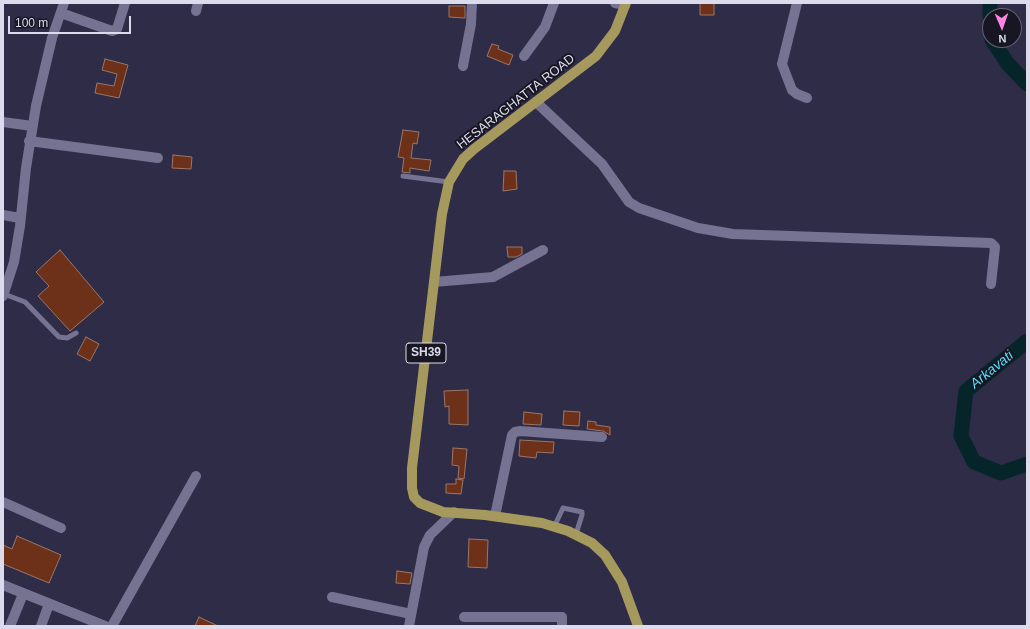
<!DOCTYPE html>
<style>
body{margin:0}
#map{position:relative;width:1030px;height:629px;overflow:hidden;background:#2f2c47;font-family:Helvetica,sans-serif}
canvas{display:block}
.frame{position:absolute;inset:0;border:4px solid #dcdbec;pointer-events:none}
.north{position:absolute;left:982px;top:8px;width:40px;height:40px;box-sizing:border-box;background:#181622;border:1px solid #666573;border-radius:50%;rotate:178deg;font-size:11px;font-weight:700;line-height:16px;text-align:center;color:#dcdbec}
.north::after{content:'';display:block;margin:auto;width:14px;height:18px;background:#fe85e0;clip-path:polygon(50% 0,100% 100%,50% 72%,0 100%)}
.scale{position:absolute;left:8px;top:16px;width:123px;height:18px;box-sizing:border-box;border:2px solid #dcdbec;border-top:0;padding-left:5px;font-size:12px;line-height:14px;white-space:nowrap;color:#dcdbec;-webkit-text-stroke:3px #181622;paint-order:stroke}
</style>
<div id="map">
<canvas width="1030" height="629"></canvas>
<div class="frame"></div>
<div class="north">N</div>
<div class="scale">100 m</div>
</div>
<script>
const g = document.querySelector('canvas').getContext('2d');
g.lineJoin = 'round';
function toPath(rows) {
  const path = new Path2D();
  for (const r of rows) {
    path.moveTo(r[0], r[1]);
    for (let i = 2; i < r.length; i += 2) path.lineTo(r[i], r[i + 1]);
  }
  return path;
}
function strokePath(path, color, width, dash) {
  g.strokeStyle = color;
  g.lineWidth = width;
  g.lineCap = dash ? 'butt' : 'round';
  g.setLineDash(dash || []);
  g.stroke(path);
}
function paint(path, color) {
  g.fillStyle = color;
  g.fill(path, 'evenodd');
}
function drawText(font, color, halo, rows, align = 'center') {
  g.font = font + ' Helvetica,sans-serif';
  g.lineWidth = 4;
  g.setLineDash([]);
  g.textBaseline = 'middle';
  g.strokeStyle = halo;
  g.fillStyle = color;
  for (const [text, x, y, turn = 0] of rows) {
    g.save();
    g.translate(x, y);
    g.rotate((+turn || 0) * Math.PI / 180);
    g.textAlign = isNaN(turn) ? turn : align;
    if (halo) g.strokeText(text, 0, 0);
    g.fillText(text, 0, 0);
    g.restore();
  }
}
strokePath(toPath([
 [990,3,990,16],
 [992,40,1008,64,1027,84],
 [1027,341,966,391,961,436,974,462,1001,473,1027,464]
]), '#06252b', 15);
const building = toPath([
 [700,3,714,3,714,15,700,15,700,3],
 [449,6,465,6,465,18,449,17,449,6],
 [492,44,499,46,498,49,513,55,509,65,487,56,492,44],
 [105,59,128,65,119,98,95,93,97,83,114,86,117,74,102,70,105,59],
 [403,130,419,132,417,144,413,143,411,158,431,160,429,171,410,168,410,173,402,172,404,158,398,157,403,130],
 [173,155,192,157,191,169,172,168,173,155],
 [504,171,516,171,517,189,503,191,504,171],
 [507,247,522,247,522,254,516,257,508,257,507,247],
 [60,250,104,302,70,331,38,296,49,286,36,272,60,250],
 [86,337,99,344,90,361,77,354,86,337],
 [468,390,468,425,449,424,449,406,445,407,444,391,468,390],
 [564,411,580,412,579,426,563,425,564,411],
 [524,412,542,414,541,425,523,424,524,412],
 [588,421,596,422,596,425,610,427,610,435,603,431,587,429,588,421],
 [520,440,554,442,553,453,537,452,536,458,519,456,520,440],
 [453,448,467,449,464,479,458,478,459,466,452,465,453,448],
 [456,479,463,480,461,494,446,493,446,484,456,484,456,479],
 [17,536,61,555,49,583,3,564,3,545,12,549,17,536],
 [469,539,488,540,487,568,468,567,469,539],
 [397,571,412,573,410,584,396,583,397,571],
 [199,617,218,626,195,626,199,617]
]);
paint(building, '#6d3119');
strokePath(building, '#99776a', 1);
strokePath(toPath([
 [403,176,449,182],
 [4,294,25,302,59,337,67,338,76,333],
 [554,527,563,508,582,512,582,515,576,534]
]), '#767392', 5);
strokePath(toPath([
 [615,3,625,5],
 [797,3,782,64,792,90,797,94,807,98],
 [196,11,198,3],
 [61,13,112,31,117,29,125,3],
 [524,56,545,27,554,3],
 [463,66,471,24,472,3],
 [536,102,602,164,629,202,639,208,698,228,733,234,991,243,995,247,991,284],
 [3,122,32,126],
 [29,141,158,158],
 [3,215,20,218],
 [434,282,493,277,543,250],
 [3,502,61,528],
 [495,516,512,435,515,432,520,431,602,437],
 [3,585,105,626],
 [332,597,411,614],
 [464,617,562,617,562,626],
 [10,626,23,594],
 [41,626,49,604],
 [112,626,196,476],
 [409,626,424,547,430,535,454,512]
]), '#767392', 10);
strokePath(toPath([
 [3,296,14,262,20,226,26,168,36,106,52,38,64,3]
]), '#767392', 10);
strokePath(toPath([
 [626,3,615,31,596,56,474,149,463,159,449,182,442,214,412,468,412,488,414,497,420,503,443,512,485,515,542,523,568,531,592,543,605,555,622,582,638,626]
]), '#a5995d', 10);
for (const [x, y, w] of [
 [426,353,40]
]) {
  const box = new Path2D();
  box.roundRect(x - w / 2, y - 10, w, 20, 3);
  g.fillStyle = '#181622';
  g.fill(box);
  strokePath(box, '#dcdbec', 1);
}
drawText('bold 12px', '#dcdbec', null, [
 ["SH39",426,353]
]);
drawText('13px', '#dcdbec', '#181622', [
 ["HESARAGHATTA ROAD",516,102,-38]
]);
drawText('italic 14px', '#56defb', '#181622', [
 ["Arkavati",992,370,-39]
]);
</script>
